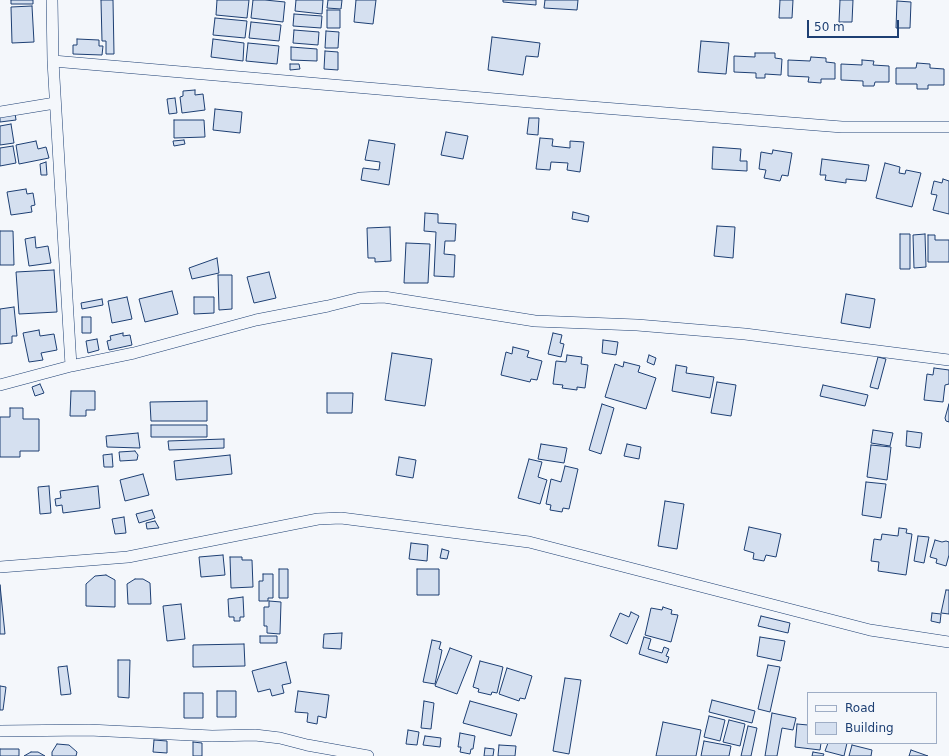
<!DOCTYPE html>
<style>
body{margin:0}
#map{position:relative;width:949px;height:756px;overflow:hidden;background:#f4f7fb;font-family:"DejaVu Sans",sans-serif}
canvas{display:block}
.legend{position:absolute;left:807px;top:692px;width:130px;height:52px;box-sizing:border-box;background:#f4f7fb;border:1px solid #9eadc5;margin:0;padding:5px 7px;list-style:none;font-size:12px;color:#1d3f73}
.legend li{display:flex;align-items:center;gap:8px;height:20px}
.legend b{width:20px;border:1px solid #9eadc5}
.scale{position:absolute;left:807px;top:20px;width:92px;height:18px;box-sizing:border-box;border:2px solid #1d3f73;border-top:0;padding-left:5px;font-size:12px;line-height:14px;white-space:nowrap;color:#1d3f73;-webkit-text-stroke:3px #f4f7fb;paint-order:stroke}
</style>
<div id="map">
<canvas width="949" height="756"></canvas>
<ul class="legend">
<li><b style="height:5px;background:#f4f7fb"></b>Road</li>
<li><b style="height:11px;background:#d5e0f0"></b>Building</li>
</ul>
<div class="scale">50 m</div>
</div>
<script>
const g = document.querySelector('canvas').getContext('2d');
g.lineJoin = 'round';
function paint(path, color) {
  g.fillStyle = color;
  g.fill(path, 'evenodd');
}
function toPath(rows) {
  const path = new Path2D();
  for (const r of rows) {
    path.moveTo(r[0], r[1]);
    for (let i = 2; i < r.length; i += 2) path.lineTo(r[i], r[i + 1]);
  }
  return path;
}
function strokePath(path, color, width, dash) {
  g.strokeStyle = color;
  g.lineWidth = width;
  g.lineCap = dash ? 'butt' : 'round';
  g.setLineDash(dash || []);
  g.stroke(path);
}
const building = toPath([
 [11,0,33,0,33,4,11,4,11,0],
 [101,0,113,0,114,54,106,54,106,41,102,41,101,0],
 [217,0,249,0,247,18,216,15,217,0],
 [253,0,265,0,285,2,283,22,251,18,253,0],
 [296,0,323,0,322,14,295,11,296,0],
 [328,0,342,0,341,9,327,8,328,0],
 [356,0,376,0,373,24,354,22,356,0],
 [503,0,536,0,536,5,503,2,503,0],
 [545,0,578,0,577,10,544,8,545,0],
 [780,0,793,0,792,18,779,18,780,0],
 [840,0,853,0,852,22,839,22,840,0],
 [897,1,911,2,910,28,896,28,897,1],
 [32,6,34,42,12,43,11,7,32,6],
 [327,10,340,10,340,28,327,28,327,10],
 [294,14,322,16,321,28,293,26,294,14],
 [215,18,247,21,245,38,213,35,215,18],
 [251,22,281,25,279,41,249,38,251,22],
 [294,30,319,32,318,45,293,43,294,30],
 [326,31,339,32,338,48,325,48,326,31],
 [492,37,540,43,538,57,526,56,523,75,488,70,492,37],
 [77,39,99,40,99,46,103,46,102,55,73,54,73,45,77,45,77,39],
 [213,39,244,43,243,61,211,57,213,39],
 [701,41,729,43,726,74,698,72,701,41],
 [248,43,279,46,277,64,246,61,248,43],
 [291,47,317,49,317,61,291,60,291,47],
 [325,51,338,52,338,70,324,69,325,51],
 [755,53,775,53,775,58,782,59,781,75,765,74,765,78,756,78,756,73,734,72,734,56,755,57,755,53],
 [811,57,826,58,826,62,835,63,835,79,821,79,821,83,808,82,809,77,788,76,788,60,810,61,811,57],
 [862,60,874,61,873,65,889,66,889,82,875,82,874,86,863,86,863,81,841,80,841,64,862,65,862,60],
 [917,63,930,64,930,68,944,69,944,85,928,85,928,89,917,89,917,84,896,84,896,68,916,68,917,63],
 [290,64,299,64,300,69,290,70,290,64],
 [195,90,195,95,203,94,205,110,182,113,180,97,183,96,183,91,195,90],
 [175,98,177,113,169,114,167,99,175,98],
 [215,109,242,112,240,133,213,130,215,109],
 [15,113,16,120,0,122,0,115,15,113],
 [529,118,539,118,538,135,527,134,529,118],
 [174,120,204,120,205,137,174,138,174,120],
 [11,124,14,143,0,145,0,126,11,124],
 [446,132,468,136,463,159,441,155,446,132],
 [540,138,553,139,552,146,570,148,570,141,584,142,580,172,567,170,568,163,551,162,550,170,536,169,540,138],
 [184,140,185,144,174,146,173,141,184,140],
 [369,140,395,144,389,185,361,180,363,168,379,170,380,162,365,160,369,140],
 [36,141,38,149,46,147,49,158,19,164,16,145,36,141],
 [13,146,16,163,0,166,0,148,13,146],
 [713,147,741,149,740,161,747,161,747,171,712,169,713,147],
 [773,150,792,153,788,176,782,175,780,181,764,178,766,170,759,169,761,152,772,154,773,150],
 [822,159,869,165,866,181,846,179,846,183,825,180,826,175,820,175,822,159],
 [46,162,47,175,41,175,40,164,46,162],
 [885,163,900,167,899,173,905,174,906,170,921,173,912,207,876,198,885,163],
 [943,179,949,181,949,214,933,210,937,195,931,194,934,181,942,183,943,179],
 [26,189,27,194,33,193,35,205,31,206,32,212,11,215,7,192,26,189],
 [573,212,589,216,588,222,572,219,573,212],
 [425,213,438,214,438,223,456,224,455,241,445,241,444,254,455,255,454,277,434,276,436,232,424,231,425,213],
 [717,226,735,227,733,258,714,256,717,226],
 [390,227,391,261,375,262,375,258,368,258,367,228,390,227],
 [0,231,13,231,14,265,0,265,0,231],
 [900,234,910,234,910,269,900,269,900,234],
 [925,234,926,267,914,268,913,235,925,234],
 [928,235,935,235,935,240,949,240,949,262,928,262,928,235],
 [35,237,36,248,48,246,51,263,29,266,25,239,35,237],
 [406,243,430,244,428,283,404,283,406,243],
 [217,258,219,273,192,279,189,268,217,258],
 [54,270,57,312,19,314,16,272,54,270],
 [269,272,276,298,254,303,247,277,269,272],
 [218,275,232,275,232,309,219,310,218,275],
 [172,291,178,314,145,322,139,299,172,291],
 [846,294,875,299,870,328,841,323,846,294],
 [127,297,132,319,112,323,108,301,127,297],
 [194,297,214,297,214,313,194,314,194,297],
 [102,299,103,305,82,309,81,303,102,299],
 [14,307,17,336,12,336,12,343,0,344,0,309,14,307],
 [82,317,91,317,91,333,82,333,82,317],
 [39,330,40,336,54,334,57,350,41,353,43,360,29,362,23,333,39,330],
 [123,333,123,336,130,335,132,345,109,350,107,341,111,340,110,336,123,333],
 [553,333,562,335,560,343,564,344,561,357,548,354,553,333],
 [97,339,99,350,88,353,86,341,97,339],
 [603,340,618,342,616,355,602,353,603,340],
 [513,347,529,351,527,357,542,361,537,380,531,379,530,382,501,375,506,352,512,354,513,347],
 [392,353,432,359,425,406,385,400,392,353],
 [567,355,582,357,581,364,588,365,585,388,577,387,577,390,562,388,563,385,553,384,556,361,566,362,567,355],
 [649,355,656,358,654,365,647,362,649,355],
 [878,357,886,359,878,389,870,387,878,357],
 [624,362,640,366,638,372,656,378,646,409,605,397,615,364,623,367,624,362],
 [676,365,687,367,686,373,714,377,710,398,672,391,676,365],
 [934,368,949,370,949,384,945,385,943,402,924,400,927,374,933,375,934,368],
 [717,382,736,385,731,416,711,413,717,382],
 [40,384,44,393,35,396,32,387,40,384],
 [823,385,868,395,865,406,820,396,823,385],
 [71,391,95,391,95,410,86,410,86,416,70,416,71,391],
 [327,393,353,393,352,413,327,413,327,393],
 [207,401,207,421,151,421,150,402,207,401],
 [602,404,614,408,601,454,589,450,602,404],
 [949,404,949,422,946,421,945,418,949,404],
 [10,408,23,408,23,419,39,419,39,451,20,451,20,457,0,457,0,417,10,417,10,408],
 [151,425,207,425,207,437,151,437,151,425],
 [873,430,893,433,890,446,871,443,873,430],
 [907,431,922,433,920,448,906,446,907,431],
 [138,433,140,448,107,447,106,436,138,433],
 [224,439,224,448,169,450,168,441,224,439],
 [541,444,567,448,564,463,538,459,541,444],
 [627,444,641,447,639,459,624,456,627,444],
 [871,445,891,447,887,480,867,477,871,445],
 [135,451,138,455,137,460,120,461,119,452,135,451],
 [112,454,113,467,104,467,103,455,112,454],
 [230,455,232,474,176,480,174,461,230,455],
 [399,457,416,460,413,478,396,475,399,457],
 [529,459,542,462,538,477,547,480,540,504,518,498,529,459],
 [565,466,578,469,569,509,563,508,562,512,550,510,551,505,546,504,551,479,561,482,565,466],
 [143,474,149,495,125,501,120,480,143,474],
 [866,482,886,484,881,518,862,515,866,482],
 [49,486,51,513,40,514,38,487,49,486],
 [98,486,100,508,63,513,62,505,56,506,55,499,61,498,60,491,98,486],
 [665,501,684,504,677,549,658,546,665,501],
 [152,510,155,518,139,523,136,514,152,510],
 [124,517,126,533,115,534,112,519,124,517],
 [155,521,159,528,147,529,146,523,155,521],
 [749,527,781,534,776,557,766,555,764,561,753,559,754,553,744,550,749,527],
 [899,528,907,529,906,533,912,534,906,575,878,571,879,562,871,561,874,539,881,540,882,534,898,536,899,528],
 [918,536,929,537,924,563,914,561,918,536],
 [935,540,942,542,946,541,949,542,949,555,946,566,936,563,937,559,930,557,935,540],
 [411,543,428,545,427,561,409,559,411,543],
 [442,549,449,551,447,559,440,558,442,549],
 [223,555,225,575,201,577,199,557,223,555],
 [230,557,242,557,242,560,252,560,253,587,231,588,230,557],
 [279,569,288,569,288,598,279,598,279,569],
 [417,569,439,569,439,595,417,595,417,569],
 [263,574,273,574,273,598,268,598,268,601,259,601,259,581,263,581,263,574],
 [106,575,115,580,115,607,86,606,86,584,95,576,106,575],
 [135,579,143,579,150,583,151,604,128,604,127,584,135,579],
 [0,585,5,634,0,634,0,585],
 [946,590,949,590,949,614,941,613,946,590],
 [243,597,244,617,240,617,240,621,234,621,234,617,229,617,228,599,243,597],
 [269,601,281,602,280,634,267,633,267,626,264,626,264,607,269,607,269,601],
 [181,604,185,639,167,641,163,606,181,604],
 [663,607,672,610,671,614,678,615,671,642,645,635,651,608,662,610,663,607],
 [631,612,639,616,627,644,610,636,620,613,629,617,631,612],
 [932,613,941,614,940,623,931,621,932,613],
 [761,616,790,623,788,633,758,626,761,616],
 [342,633,341,649,323,648,324,634,342,633],
 [260,636,277,636,277,643,260,643,260,636],
 [644,637,651,639,648,649,662,653,664,647,669,649,666,656,669,657,667,663,639,654,644,637],
 [760,637,785,641,781,661,757,656,760,637],
 [432,640,441,642,439,649,442,650,435,684,423,682,432,640],
 [244,644,245,666,193,667,193,645,244,644],
 [450,648,472,656,457,694,435,686,450,648],
 [118,660,130,660,129,698,118,697,118,660],
 [480,661,503,667,497,693,492,692,491,695,478,692,479,689,473,687,480,661],
 [286,662,291,683,282,685,284,693,272,696,270,689,258,692,252,671,286,662],
 [768,665,780,667,770,712,758,709,768,665],
 [67,666,71,694,61,695,58,667,67,666],
 [507,668,532,676,525,699,520,698,519,701,499,694,507,668],
 [565,678,581,680,569,754,553,751,565,678],
 [0,686,6,687,3,710,0,710,0,686],
 [217,691,236,691,236,717,217,717,217,691],
 [298,691,329,695,326,718,318,716,317,724,307,722,308,713,295,712,298,691],
 [184,693,203,693,203,718,184,718,184,693],
 [712,700,755,711,752,723,709,712,712,700],
 [424,701,434,703,431,729,421,728,424,701],
 [470,701,517,714,511,736,463,723,470,701],
 [772,713,796,718,793,730,782,728,777,756,765,756,772,713],
 [709,716,725,720,720,741,704,737,709,716],
 [729,720,745,724,740,746,723,742,729,720],
 [663,722,701,730,696,756,656,756,663,722],
 [797,724,808,725,808,743,821,743,820,750,795,747,797,724],
 [748,726,757,728,751,756,741,756,748,726],
 [408,730,419,732,417,745,406,744,408,730],
 [460,733,475,736,473,749,471,749,470,754,460,752,461,747,458,747,460,733],
 [425,736,441,738,440,747,423,745,425,736],
 [154,740,167,741,167,753,153,752,154,740],
 [704,741,731,746,729,756,701,756,704,741],
 [193,742,202,743,202,756,193,756,193,742],
 [828,743,847,743,844,756,825,751,828,743],
 [57,744,69,745,77,752,76,756,52,756,52,752,57,744],
 [499,745,516,746,515,756,498,756,499,745],
 [852,745,872,750,871,756,849,756,852,745],
 [485,748,494,749,493,756,484,756,485,748],
 [0,749,19,749,19,756,0,756,0,749],
 [911,750,928,756,909,756,911,750],
 [31,752,38,752,45,756,24,756,31,752],
 [813,752,824,754,823,756,812,756,813,752]
]);
paint(building, '#d5e0f0');
strokePath(building, '#1d3f73', 1);
const street = toPath([
 [52,0,53,61,71,366],
 [53,61,553,104,842,127,949,127],
 [0,112,55,103],
 [0,385,71,366,134,353,256,320,328,306,360,298,384,297,535,321,637,325,745,334,949,360],
 [0,567,128,557,318,519,341,518,529,542,870,630,949,642],
 [0,731,89,730,212,736,255,735,280,738,307,745,368,756]
]);
strokePath(street, '#1d3f73', 12);
strokePath(street, '#f4f7fb', 11);
</script>
